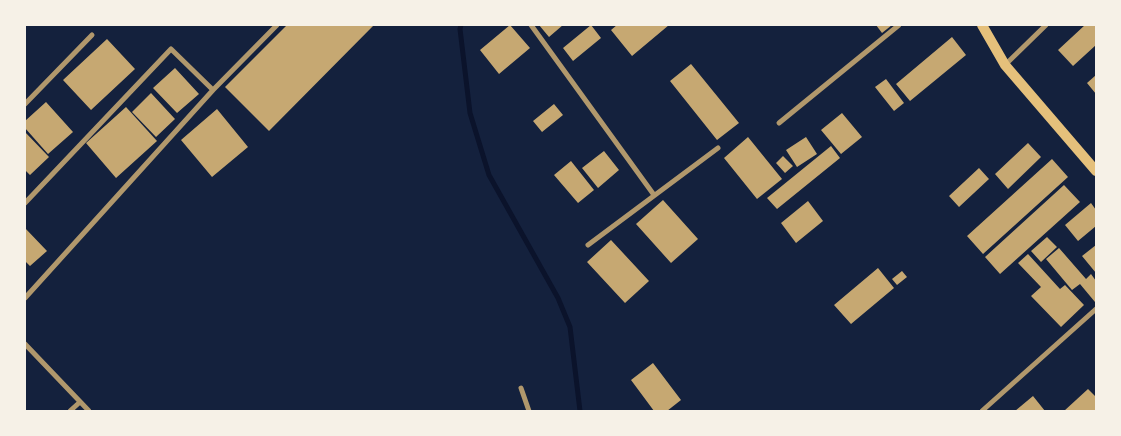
<!DOCTYPE html>
<style>
body{margin:0}
#map{position:relative;width:1121px;height:436px;overflow:hidden;background:#14213d;font-family:Mulish,sans-serif}
canvas{display:block}
.frame{position:absolute;inset:0;border:26px solid #f6f1e7;pointer-events:none}
</style>
<div id="map">
<canvas width="1121" height="436"></canvas>
<div class="frame"></div>
</div>
<script>
const g = document.querySelector('canvas').getContext('2d');
g.lineJoin = 'round';
function toPath(rows) {
  const path = new Path2D();
  for (const r of rows) {
    path.moveTo(r[0], r[1]);
    for (let i = 2; i < r.length; i += 2) path.lineTo(r[i], r[i + 1]);
  }
  return path;
}
function strokePath(path, color, width, dash) {
  g.strokeStyle = color;
  g.lineWidth = width;
  g.lineCap = dash ? 'butt' : 'round';
  g.setLineDash(dash || []);
  g.stroke(path);
}
function paint(path, color) {
  g.fillStyle = color;
  g.fill(path, 'evenodd');
}
strokePath(toPath([
 [461,25,460,29,470,113,489,175,558,298,570,327,580,411]
]), '#0b132b', 5);
paint(toPath([
 [287,25,374,25,269,131,225,87],
 [510,25,530,48,499,74,480,50],
 [539,25,563,25,549,37],
 [591,25,601,38,573,61,563,48],
 [617,25,669,25,632,56,611,30],
 [876,25,892,25,882,33],
 [1085,25,1096,25,1096,45,1073,66,1058,50],
 [952,37,966,55,910,101,896,84],
 [107,39,135,69,91,110,63,80],
 [691,64,739,123,717,140,670,81],
 [175,68,199,94,177,113,153,88],
 [1096,75,1096,94,1087,83],
 [886,79,904,103,894,111,875,87],
 [151,93,175,119,156,137,132,112],
 [46,102,73,132,48,154,25,128,25,121],
 [554,104,563,115,542,132,533,121],
 [126,107,157,141,116,178,86,143],
 [217,109,248,147,212,177,181,140],
 [842,113,862,137,841,154,821,130],
 [25,132,49,157,30,175,25,170],
 [748,137,782,179,757,199,724,158],
 [806,137,817,154,797,167,786,150],
 [1028,143,1041,157,1008,189,995,174],
 [831,146,840,158,777,209,767,198],
 [604,151,619,170,598,188,582,168],
 [783,156,793,166,785,173,776,163],
 [1052,159,1068,177,983,254,967,236],
 [571,161,594,190,578,203,554,175],
 [979,168,989,179,959,207,949,196],
 [1064,185,1080,202,1000,274,985,257],
 [663,200,698,239,671,263,636,224],
 [808,201,823,221,796,243,781,223],
 [1091,203,1096,210,1096,226,1078,241,1065,225],
 [25,228,47,251,30,266,25,261],
 [1047,237,1057,247,1041,262,1031,251],
 [611,240,649,281,625,303,587,262],
 [1096,245,1096,273,1082,256],
 [1059,248,1086,279,1091,274,1096,281,1096,301,1095,302,1080,284,1072,290,1046,259],
 [1028,254,1060,289,1065,285,1084,305,1061,327,1031,296,1041,287,1018,263],
 [878,268,894,288,851,324,834,305],
 [902,271,907,277,897,285,892,279],
 [653,363,681,400,667,411,654,411,631,380],
 [1088,389,1096,397,1096,411,1064,411],
 [1033,396,1045,411,1015,411]
]), '#c6a872');
strokePath(toPath([
 [531,25,654,195],
 [1005,65,1046,25],
 [25,104,92,35],
 [779,123,899,25],
 [25,203,171,49,213,90],
 [588,245,718,148],
 [25,298,213,90,277,25],
 [25,344,89,411],
 [521,388,529,411],
 [70,411,80,402],
 [982,411,1096,309]
]), '#b1986c', 5);
strokePath(toPath([
 [982,25,1005,65,1096,171]
]), '#e5c07b', 10);
</script>
